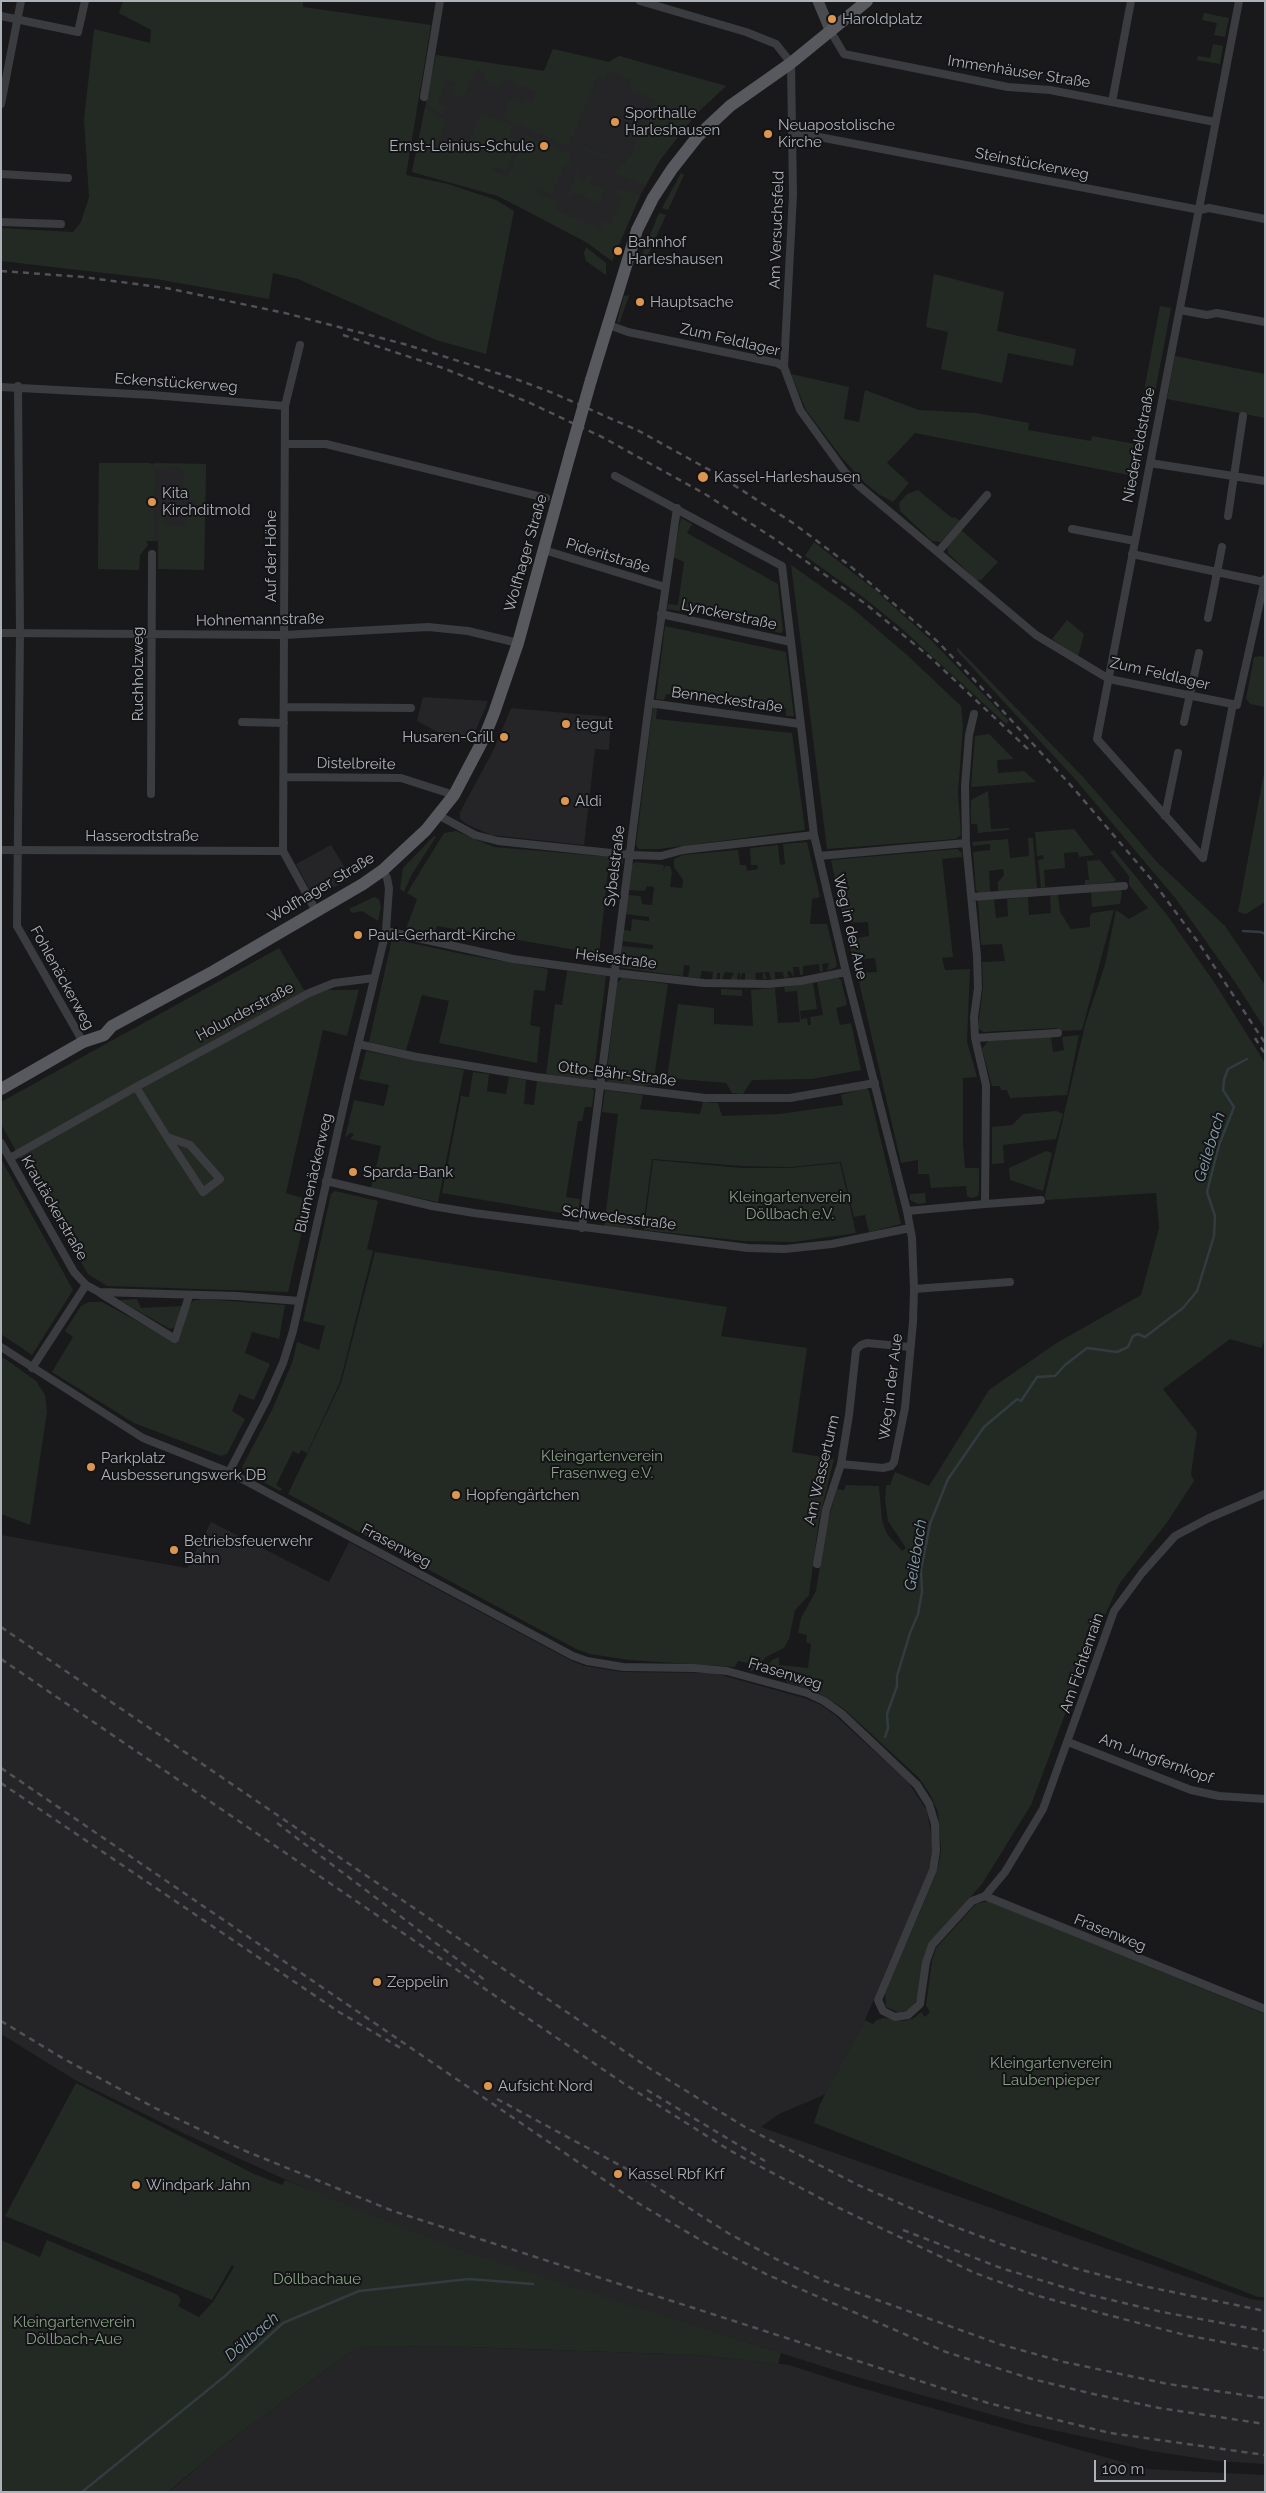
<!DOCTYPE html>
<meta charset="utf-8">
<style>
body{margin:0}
#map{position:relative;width:1266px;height:2493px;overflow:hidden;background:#19191b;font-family:Raleway,sans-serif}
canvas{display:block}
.frame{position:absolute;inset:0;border:2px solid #adb2b9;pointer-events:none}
.scale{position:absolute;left:1094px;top:2460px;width:132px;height:22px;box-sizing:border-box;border:2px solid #adb2b9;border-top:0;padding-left:6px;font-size:15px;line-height:18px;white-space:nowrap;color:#adb2b9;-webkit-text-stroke:4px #141416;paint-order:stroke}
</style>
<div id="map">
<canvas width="1266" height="2493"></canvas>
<div class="frame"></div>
<div class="scale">100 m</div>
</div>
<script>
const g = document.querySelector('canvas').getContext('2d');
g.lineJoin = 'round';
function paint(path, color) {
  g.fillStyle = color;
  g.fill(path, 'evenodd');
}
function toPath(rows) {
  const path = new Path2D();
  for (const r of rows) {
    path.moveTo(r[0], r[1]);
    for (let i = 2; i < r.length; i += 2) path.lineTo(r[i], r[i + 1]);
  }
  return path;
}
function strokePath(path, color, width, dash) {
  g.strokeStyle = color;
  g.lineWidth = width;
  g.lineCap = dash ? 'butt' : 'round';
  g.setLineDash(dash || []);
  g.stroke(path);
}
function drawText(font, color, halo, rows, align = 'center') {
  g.font = font + ' Raleway,sans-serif';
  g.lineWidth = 4;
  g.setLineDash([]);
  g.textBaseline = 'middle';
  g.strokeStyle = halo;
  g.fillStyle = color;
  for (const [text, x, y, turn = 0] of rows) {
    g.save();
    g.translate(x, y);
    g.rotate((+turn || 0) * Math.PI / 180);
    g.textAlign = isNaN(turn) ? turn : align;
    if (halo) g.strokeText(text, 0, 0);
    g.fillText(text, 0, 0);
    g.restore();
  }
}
paint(toPath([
 [553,49,609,62,619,56,726,86,696,114,660,160,640,196,612,261,586,242,498,196,412,172,436,55,544,71],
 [99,463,206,464,204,570,158,569,158,541,146,541,140,549,139,570,98,569],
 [423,697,488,701,471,742,449,738,417,721],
 [511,708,611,717,609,750,595,749,584,845,491,835,466,824,460,819,460,812,494,749],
 [331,845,351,878,321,894,311,892,296,864],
 [211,1522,329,1582,349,1542,572,1661,585,1666,622,1672,714,1673,804,1698,821,1705,836,1716,908,1782,927,1811,933,1845,929,1870,865,2020,826,2094,779,2114,761,2127,1250,2299,1265,2301,1265,2464,1217,2461,1151,2451,1029,2425,853,2376,466,2253,313,2192,185,2134,75,2080,1,2034,1,1535,187,1568],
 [438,2346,699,2355,789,2365,851,2385,1147,2469,1265,2475,1265,2492,169,2492,220,2448,357,2347]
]), '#252527');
paint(toPath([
 [123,1,303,1,303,7,431,25,406,175,448,184,496,200,514,211,486,354,436,340,298,279,273,273,269,299,156,279,1,261,1,228,73,232,81,222,89,197,84,120,94,29,150,43,151,30,119,13],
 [1204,13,1229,18,1225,37,1214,35,1217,23,1202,20],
 [1213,44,1223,46,1220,64,1197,60,1198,56,1210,58],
 [553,49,609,62,619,56,726,86,696,114,681,133,660,160,645,186,615,173,620,163,625,165,629,156,631,156,655,100,629,89,632,80,608,70,604,79,598,77,568,146,503,118,510,98,524,104,526,100,532,102,536,92,503,78,499,88,483,81,486,73,476,69,463,98,451,93,456,83,446,79,438,104,445,107,442,115,426,103,436,55,544,71],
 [425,107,446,121,438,142,464,153,481,113,513,126,509,136,519,140,506,171,495,167,493,171,507,177,526,135,569,154,572,164,571,168,564,165,552,194,537,188,535,192,557,202,555,210,600,229,603,221,611,224,623,197,615,193,617,190,621,188,640,196,612,261,586,242,498,196,412,172],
 [576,144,614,160,613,162,575,146],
 [578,171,580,172,578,179,586,182,589,175,592,176,589,183,608,191,604,192,600,201,602,204,573,192,570,198,567,197],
 [681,173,684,175,668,210,662,208],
 [659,213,666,215,643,266,639,262],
 [586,247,606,263,606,275,586,261,584,253],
 [934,274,1004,292,997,331,1076,349,1073,366,1008,353,1002,383,941,369,948,332,926,327],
 [629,295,629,296,619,324,617,321,624,296],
 [1160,306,1171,308,1139,477,915,433,887,463,909,483,893,502,880,495,866,484,842,458,806,410,791,374,849,387,844,419,859,422,865,390,919,410,976,413,1029,423,1028,430,1091,441,1092,436,1134,444],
 [1175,356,1265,374,1265,418,1167,399],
 [99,463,150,463,155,474,154,541,146,541,148,545,140,555,139,570,98,569],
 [154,463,206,464,204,570,158,569,159,514,163,512,163,526,187,526,187,511,198,511,198,500,187,500,184,503,184,470,181,470,181,467,155,468],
 [918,490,952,518,955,517,960,521,941,542,932,541,900,511,899,503,907,494],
 [681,518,692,524,687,533,778,584,783,631,781,633,775,632,776,625,694,605,692,613,667,609,668,604,678,605,684,562,673,557],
 [961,530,998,562,981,580,976,580,948,553,947,547],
 [814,542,875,590,932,641,1009,721,1006,724,900,627,863,597,805,556],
 [791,565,852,608,907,655,961,706,963,727,958,792,961,835,956,839,827,849],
 [1067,620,1084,634,1078,657,1052,639],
 [665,626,786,652,794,716,786,716,786,708,666,694,664,700,656,699],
 [957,647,1084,778,1157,862,1225,926,1265,985,1265,1029,1237,985,1176,899,1075,779,957,651],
 [1260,656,1265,657,1265,707,1250,704,1246,699,1254,657],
 [653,707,657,708,656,719,792,733,805,830,659,849,639,849,636,845],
 [989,734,1014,759,997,760,998,773,1024,771,1036,782,971,787,975,736],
 [1265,768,1265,902,1246,914,1238,912],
 [988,791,991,829,1009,828,1009,830,978,833,977,824,971,824,971,800],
 [1074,829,1094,855,1079,857,1078,852,1064,853,1065,868,1044,870,1045,887,1041,888,1038,860,1044,859,1043,855,1037,856,1035,832],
 [456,831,494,847,623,858,623,864,609,862,599,954,437,926,434,937,406,929,417,899,407,893,444,833],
 [434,836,436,837,412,874,404,892,400,889,403,868],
 [1028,838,1033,838,1037,888,998,892,998,882,1004,875,1003,869,989,871,990,892,979,893,976,890,973,852,990,850,990,844,973,846,972,842,1008,839,1010,858,1029,856],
 [807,842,820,897,812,899,810,924,827,924,837,965,835,968,827,970,829,963,822,964,823,971,820,972,819,964,803,966,803,975,800,975,799,967,793,967,794,977,790,971,787,972,789,977,784,978,783,972,775,972,775,979,771,979,769,972,764,972,767,979,763,979,763,972,755,973,756,980,745,980,745,973,742,973,740,980,740,973,738,973,737,981,730,980,734,973,725,972,722,980,720,980,720,973,717,973,717,980,712,979,713,972,702,971,700,978,688,977,690,966,684,965,683,976,622,968,620,966,622,946,653,949,653,945,623,941,624,930,631,931,632,919,649,921,649,917,625,914,628,895,639,896,641,897,642,904,652,905,654,887,647,886,645,891,628,890,631,865,635,862,664,865,663,872,665,866,670,866,672,872,670,887,682,888,683,880,674,867,674,859,683,855,738,850,740,865,746,865,747,871,758,869,757,865,751,865,750,848,778,845,780,865,785,864,783,844],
 [957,849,962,853,962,857,942,859,953,957,942,958,945,970,970,969,967,1041,977,1077,963,1078,963,1144,965,1168,979,1168,979,1191,978,1196,972,1198,967,1196,966,1186,931,1188,929,1174,918,1174,918,1160,901,1163,857,973,877,972,875,958,853,960,848,940,869,936,868,922,844,923,831,860],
 [1114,850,1167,915,1214,982,1265,1063,1265,1340,1261,1348,1230,1339,1163,1389,1197,1432,1191,1474,1194,1481,1168,1521,1119,1584,1086,1658,1031,1805,982,1884,930,1943,924,1955,917,1999,910,2010,898,2012,886,2007,885,1993,937,1872,941,1851,938,1812,930,1794,919,1778,843,1708,814,1691,788,1683,783,1676,764,1672,763,1670,772,1660,779,1657,779,1665,808,1668,811,1644,806,1642,807,1635,798,1633,801,1618,816,1591,827,1524,837,1489,844,1490,846,1485,879,1486,882,1521,887,1534,902,1551,906,1548,888,1521,885,1500,886,1485,890,1485,895,1472,929,1486,989,1390,1055,1344,1141,1295,1159,1228,1156,1193,1046,1200,1045,1195,1086,1021,1105,965,1116,910,1129,919,1148,908,1129,885,1129,876,1110,852],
 [1100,860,1116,880,1114,882,1085,885,1085,880,1089,880,1087,861],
 [1120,889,1122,893,1120,904,1092,907,1091,891],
 [1050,895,1058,895,1060,912,1071,929,1090,927,1090,916,1092,913,1114,910,1082,1030,1058,1031,1057,1028,983,1032,978,1028,983,986,982,962,1005,961,1002,944,981,945,978,900,994,899,996,918,1008,916,1007,899,1028,897,1029,915,1051,913],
 [374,897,379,899,381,907,378,921,362,911,352,913,349,909],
 [392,939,467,955,548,969,545,991,534,990,530,1025,540,1027,537,1063,439,1043,449,1001,422,995,406,1050,369,1042],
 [279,948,304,990,359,990,347,1036,323,1030,286,1193,309,1200,288,1292,107,1286,88,1274,21,1160,1,1124,1,1102],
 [567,971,606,976,593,1080,546,1074,555,1004,562,1005],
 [622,978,668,984,653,1085,640,1086,609,1082,606,1079,617,983],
 [838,978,841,980,847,1005,836,1008,840,1025,851,1023,861,1070,812,1079,752,1080,743,1094,732,1093,726,1083,667,1078,678,1004,714,1008,714,1024,753,1026,751,990,775,988,778,1023,800,1022,797,991,785,992,784,987,813,983,817,1009,800,1011,801,1019,807,1018,808,1025,811,1025,810,1017,823,1015,817,982],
 [721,989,742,990,742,996,721,995],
 [1079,1035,1067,1095,1010,1098,1007,1090,1001,1090,1000,1086,992,1086,982,1049,988,1041,1051,1037,1053,1052,1064,1050,1062,1037],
 [366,1051,464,1070,438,1202,371,1188,381,1146,350,1139,354,1134,350,1133,345,1138,354,1100,384,1106,389,1085,359,1079],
 [473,1072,489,1074,487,1091,506,1094,509,1077,526,1080,524,1104,534,1105,537,1081,592,1088,594,1091,592,1107,585,1107,582,1121,578,1121,566,1197,580,1199,578,1216,442,1193,461,1096,469,1097],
 [866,1088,869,1091,901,1224,869,1232,865,1215,854,1217,841,1162,790,1167,742,1166,652,1159,644,1219,634,1218,632,1230,604,1227,618,1114,602,1112,605,1090,643,1095,640,1109,700,1114,703,1102,718,1103,722,1116,779,1114,843,1105,841,1095],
 [1056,1111,1063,1114,1056,1139,1003,1145,1004,1163,992,1164,992,1127,1012,1125,1023,1114],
 [1046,1151,1052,1153,1043,1191,1010,1180,1009,1168],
 [1,1159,73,1290,32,1355,1,1334],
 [653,1160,742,1168,790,1168,840,1163,856,1233,794,1242,744,1241,644,1230],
 [335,1191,378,1201,367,1249,373,1251,340,1382,307,1453,301,1450,299,1454,293,1451,276,1485,282,1489,280,1491,245,1472,242,1467,272,1410,292,1363,297,1342,319,1350,325,1326,303,1321,331,1194],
 [925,1193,926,1203,918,1204,910,1200,910,1194],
 [375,1252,727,1307,721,1336,807,1348,792,1452,834,1459,819,1520,809,1595,795,1610,789,1639,784,1648,766,1657,752,1671,750,1671,752,1664,738,1661,735,1667,629,1660,590,1654,576,1649,288,1494,341,1383],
 [137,1299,141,1308,183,1306,175,1327,170,1329,119,1300],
 [202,1299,285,1305,279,1339,252,1332,245,1353,270,1364,254,1400,239,1394,232,1411,245,1419,227,1454,221,1456,134,1423,52,1372,73,1337,65,1331,81,1306,89,1302,102,1302,177,1343,189,1307,193,1301],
 [4,1358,36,1381,45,1395,47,1412,30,1525,1,1514,1,1359],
 [988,1901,1265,2014,1265,2297,1258,2297,814,2123,820,2104,865,2020,873,2024,877,2020,884,2018,904,2021,914,2018,921,2012,925,2017,930,2012,926,2005,932,1961,936,1948,976,1904],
 [76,2083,254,2174,282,2185,285,2180,465,2252,781,2353,778,2364,699,2355,438,2346,357,2347,220,2448,168,2492,1,2492,1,2240,40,2257,47,2240,178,2295,181,2301,178,2306,199,2317,213,2302,234,2267,232,2265,212,2300,5,2216]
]), '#232a23');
strokePath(toPath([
 [1243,931,1261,932,1265,934],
 [1017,1399,1021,1401,1037,1377,1055,1376,1065,1365,1087,1348,1117,1352,1128,1347,1133,1336,1138,1334,1145,1337,1183,1308,1197,1291,1214,1236,1215,1216,1207,1192,1219,1145,1234,1107,1223,1090,1224,1080,1228,1069,1247,1059],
 [885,1737,888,1728,887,1714,897,1686,897,1676,910,1633,918,1614,922,1592,921,1570,930,1524,948,1479,984,1427,1016,1400],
 [82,2492,225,2376,283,2323,359,2291,469,2279,533,2284]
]), '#323b3f', 2.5);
strokePath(toPath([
 [640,1,746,32,776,44,791,63,793,195,784,367],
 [1,16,78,32,85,1],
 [831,32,844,54,1008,87,1050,90,1215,122],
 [424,97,440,1],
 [1112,102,1131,1],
 [1,104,21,1],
 [793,132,1200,210,1209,208,1265,219],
 [1,174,68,178],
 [1,222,61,224],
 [1180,310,1207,315,1217,313,1265,322],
 [606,324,628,332,777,363,784,367,800,410,845,472,859,486,1036,635,1109,679,1237,705,1265,579],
 [300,345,285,406,283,851,316,911],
 [18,386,20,633,17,926,83,1042],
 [1,387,152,395,285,406],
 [285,444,326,444,546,498],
 [1150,463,1265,481],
 [615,476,782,566,814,835,846,972,907,1211,912,1238,914,1289,913,1322,905,1408,894,1462,891,1466,883,1468,841,1464],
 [1228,516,1243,416],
 [1072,529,1135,541],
 [544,550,665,587],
 [938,552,987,495],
 [1132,554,1264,582],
 [661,614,791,642],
 [1208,618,1222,547],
 [1,633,284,635,428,627,468,631,518,643],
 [649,703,800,724],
 [284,707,411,708],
 [242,722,284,723],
 [1184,722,1199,653],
 [285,777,401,778,454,795],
 [151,794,152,554],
 [438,815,475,835,498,841,630,855,661,856,683,850,814,835],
 [1165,816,1178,753],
 [1,850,283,851],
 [819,856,966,843],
 [1203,858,1097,739,1239,1],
 [1203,858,1233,704],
 [972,897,1124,886],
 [386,931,513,959,615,973,704,983,768,984,801,981,846,972],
 [975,1038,1058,1033],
 [358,1044,417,1057,536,1077,705,1098,790,1098,875,1083],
 [136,1087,167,1137,203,1192,220,1179,190,1145,167,1137],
 [1,1143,74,1272,86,1285,99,1292,237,1296,299,1301],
 [10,1158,136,1087,309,993,334,983,374,978],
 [326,1181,432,1206,474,1213,748,1248,785,1249,832,1244,910,1228],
 [985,1204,1041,1200],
 [907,1211,985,1204,986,1085,975,1038,974,1017,978,988,977,956,966,843,965,786,969,735,974,714],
 [582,1228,649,703,677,508],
 [914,1289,1010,1282],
 [100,1293,175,1339,189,1296],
 [1,1347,143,1438,229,1472,573,1656,587,1661,623,1667,694,1668,727,1671,807,1693,824,1701,841,1713,917,1785,929,1804,935,1824,936,1851,933,1870,878,2000,883,2011,895,2017,908,2015,920,2004,926,1962,932,1945,972,1901,985,1896,1265,2009],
 [32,1368,86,1285],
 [229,1472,266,1401,283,1363,293,1331,348,1086,386,931,389,888,387,878,383,870],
 [817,1564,826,1510,841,1464,849,1415,856,1350,861,1345,867,1343,910,1347],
 [1068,1742,1191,1790,1219,1796,1265,1799],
 [985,1896,1005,1872,1043,1809,1114,1611,1142,1573,1175,1536,1209,1518,1265,1494]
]), '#3a3c3f', 8);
strokePath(toPath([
 [818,1,831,32]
]), '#494b4f', 11);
strokePath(toPath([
 [591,380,637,230,653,198,672,169,698,136,730,106,791,63,867,1],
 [1,1089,83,1042,104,1035,112,1026,214,971,363,884,383,870,426,830,454,795,484,738,494,713,518,643,570,454]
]), '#57595e', 12);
strokePath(toPath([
 [1,271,83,277,166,288,285,313,404,344,513,378,553,393,639,431,715,473,793,523,849,565,937,641,980,686,1075,790,1151,879,1198,942,1265,1043],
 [343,335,443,368,528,402,602,437,705,494,778,541,867,605,931,658,1030,751],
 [1255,1038,1265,1054],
 [1,1627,649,2068,745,2127,858,2185,945,2223,1006,2246,1074,2268,1148,2287,1265,2311],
 [1,1659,623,2083,729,2150,839,2208,975,2273,1035,2295,1104,2314,1185,2335,1265,2350],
 [1,1768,638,2203,709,2245,768,2275,946,2352,1032,2379,1089,2393,1159,2408,1265,2424],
 [1,1783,339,2012,404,2050],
 [277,1823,486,1981],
 [1,2021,64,2059,157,2109,243,2150,393,2211,988,2403,1110,2433,1265,2455],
 [647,2090,765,2161],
 [497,2099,636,2174,728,2233,776,2259,825,2281,999,2344,1064,2362,1168,2384,1265,2398],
 [903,2230,1001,2268,1086,2294,1162,2312,1265,2331]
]), '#505256', 2.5, [6, 5]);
strokePath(toPath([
 [570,454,591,380]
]), '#57595e', 12);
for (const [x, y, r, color] of [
 [832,19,5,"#dc964f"],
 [615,122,5,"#dc964f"],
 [768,134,5,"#dc964f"],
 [544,146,5,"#dc964f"],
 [618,251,5,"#dc964f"],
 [640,302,5,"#dc964f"],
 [703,477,6,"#dc964f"],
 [152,502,5,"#dc964f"],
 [566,724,5,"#dc964f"],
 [504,737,5,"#dc964f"],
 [565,801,5,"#dc964f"],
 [358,935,5,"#dc964f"],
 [353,1172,5,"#dc964f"],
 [91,1467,5,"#dc964f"],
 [456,1495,5,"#dc964f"],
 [174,1550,5,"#dc964f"],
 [377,1982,5,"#dc964f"],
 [488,2086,5,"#dc964f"],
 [618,2174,5,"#dc964f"],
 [136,2185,5,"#dc964f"]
]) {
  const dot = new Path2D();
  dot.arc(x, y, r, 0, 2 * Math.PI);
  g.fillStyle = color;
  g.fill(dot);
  strokePath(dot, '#141416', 2);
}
drawText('15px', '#adb2b9', '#141416', [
 ["Haroldplatz",842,19],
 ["Sporthalle",625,113],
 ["Harleshausen",625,130],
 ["Neuapostolische",778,125],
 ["Kirche",778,142],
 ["Ernst-Leinius-Schule",534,146,"right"],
 ["Bahnhof",628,242],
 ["Harleshausen",628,259],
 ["Hauptsache",650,302],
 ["Kassel-Harleshausen",714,477],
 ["Kita",162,493],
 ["Kirchditmold",162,510],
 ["tegut",576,724],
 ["Husaren-Grill",494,737,"right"],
 ["Aldi",575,801],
 ["Paul-Gerhardt-Kirche",368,935],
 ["Sparda-Bank",363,1172],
 ["Parkplatz",101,1458],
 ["Ausbesserungswerk DB",101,1475],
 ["Hopfengärtchen",466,1495],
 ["Betriebsfeuerwehr",184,1541],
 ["Bahn",184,1558],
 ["Zeppelin",387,1982],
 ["Aufsicht Nord",498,2086],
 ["Kassel Rbf Krf",628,2174],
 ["Windpark Jahn",146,2185]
], 'left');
drawText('15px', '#adb2b9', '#141416', [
 ["Immenhäuser Straße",1019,72,9],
 ["Steinstückerweg",1032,164,11],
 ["Am Versuchsfeld",777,230,-88],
 ["Zum Feldlager",730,340,13],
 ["Eckenstückerweg",176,383,4],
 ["Niederfeldstraße",1139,445,-79],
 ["Wolfhager Straße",526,553,-74],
 ["Auf der Höhe",271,556,-90],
 ["Pideritstraße",608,556,17],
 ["Lynckerstraße",729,615,12],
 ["Hohnemannstraße",260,620,-1],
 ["Ruchholzweg",138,674,-90],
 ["Zum Feldlager",1160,674,13],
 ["Benneckestraße",727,700,8],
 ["Distelbreite",356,764,1],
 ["Hasserodtstraße",142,836],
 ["Sybelstraße",615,866,-83],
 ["Wolfhager Straße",321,888,-31],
 ["Weg in der Aue",850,927,77],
 ["Heisestraße",616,959,7],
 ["Fohlenäckerweg",62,978,61],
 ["Holunderstraße",245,1012,-28],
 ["Otto-Bähr-Straße",617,1074,7],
 ["Blumenäckerweg",314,1173,-77],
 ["Krautäckerstraße",54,1208,60],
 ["Schwedesstraße",619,1218,7],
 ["Weg in der Aue",891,1387,-83],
 ["Am Wasserturm",822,1470,-77],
 ["Frasenweg",396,1546,28],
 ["Am Fichtenrain",1082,1663,-71],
 ["Frasenweg",785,1674,17],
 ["Am Jungfernkopf",1156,1759,20],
 ["Frasenweg",1110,1933,22]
]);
drawText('15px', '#89a186', '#141416', [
 ["Kleingartenverein",790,1197],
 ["Döllbach e.V.",790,1214],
 ["Kleingartenverein",602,1456],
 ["Frasenweg e.V.",602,1473],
 ["Kleingartenverein",1051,2063],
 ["Laubenpieper",1051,2080],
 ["Döllbachaue",317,2279],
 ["Kleingartenverein",74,2322],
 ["Döllbach-Aue",74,2339]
]);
drawText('italic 16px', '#88a3af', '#141416', [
 ["Geilebach",1210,1147,-73],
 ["Geilebach",916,1555,-81],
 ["Döllbach",252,2337,-41]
]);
</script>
